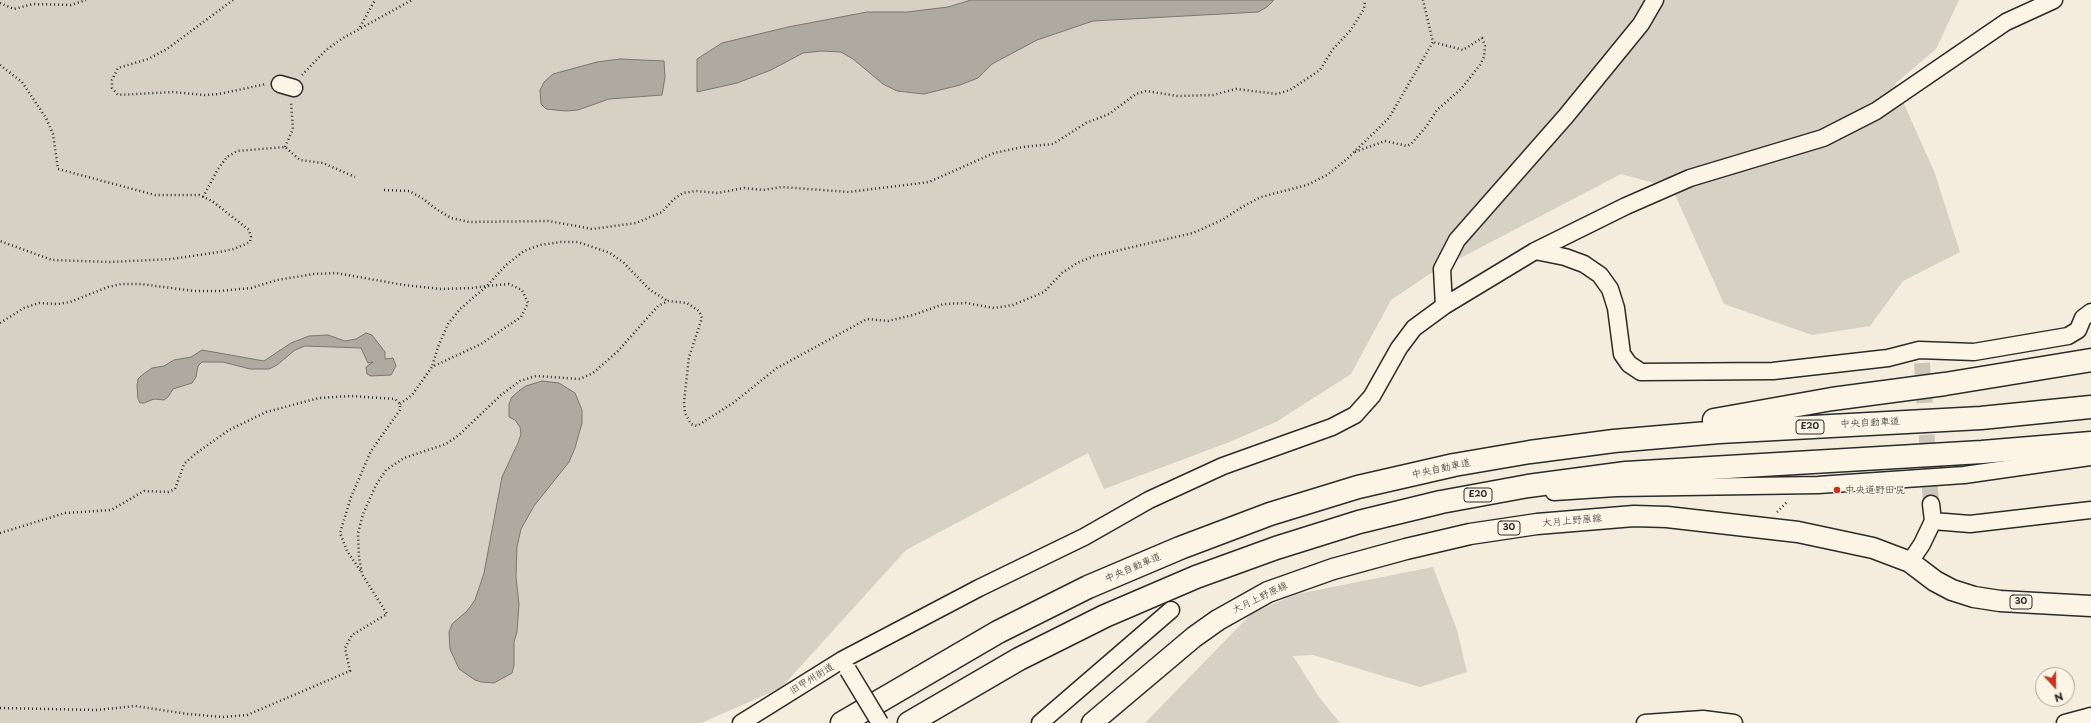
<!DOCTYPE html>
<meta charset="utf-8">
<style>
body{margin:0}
#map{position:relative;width:2091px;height:723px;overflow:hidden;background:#f4edde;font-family:"Playpen Sans",sans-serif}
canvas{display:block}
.north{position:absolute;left:2035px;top:667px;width:40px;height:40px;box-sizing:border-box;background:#fcf5e5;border:1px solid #a8a49b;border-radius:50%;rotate:159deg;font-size:11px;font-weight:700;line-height:16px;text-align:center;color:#2b2b2b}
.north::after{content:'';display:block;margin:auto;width:14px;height:18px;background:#c8321e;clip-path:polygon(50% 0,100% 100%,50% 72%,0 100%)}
</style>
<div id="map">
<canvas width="2091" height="723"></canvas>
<div class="north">N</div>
</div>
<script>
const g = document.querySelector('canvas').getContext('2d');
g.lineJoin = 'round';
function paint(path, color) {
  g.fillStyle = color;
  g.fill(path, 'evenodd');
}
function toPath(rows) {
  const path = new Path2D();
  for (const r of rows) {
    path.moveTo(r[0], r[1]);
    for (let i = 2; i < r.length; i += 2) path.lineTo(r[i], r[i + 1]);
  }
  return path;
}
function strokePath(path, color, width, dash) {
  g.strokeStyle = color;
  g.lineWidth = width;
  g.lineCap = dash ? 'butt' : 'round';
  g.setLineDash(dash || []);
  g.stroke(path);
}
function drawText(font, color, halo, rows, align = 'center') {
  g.font = font + ' "Playpen Sans","Klee One",sans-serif';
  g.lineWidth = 3;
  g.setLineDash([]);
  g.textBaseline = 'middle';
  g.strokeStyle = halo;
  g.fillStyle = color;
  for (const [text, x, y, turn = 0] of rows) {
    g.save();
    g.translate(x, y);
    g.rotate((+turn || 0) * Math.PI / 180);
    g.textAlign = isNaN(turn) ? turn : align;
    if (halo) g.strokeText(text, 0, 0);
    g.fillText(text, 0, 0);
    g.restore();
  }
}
paint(toPath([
 [0,0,1959,0,1936,49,1895,84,1934,171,1960,252,1903,281,1870,326,1812,335,1724,304,1672,188,1621,174,1428,275,1391,300,1351,374,1276,422,1227,443,1104,489,1088,453,906,550,781,688,701,723,0,723],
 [1433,567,1457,630,1467,672,1420,687,1313,655,1293,656,1319,697,1340,723,1145,723,1252,613,1297,594]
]), '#d6d1c4');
const water = toPath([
 [971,0,1274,0,1267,7,1258,12,1093,21,1037,40,992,64,978,78,960,85,924,94,897,91,883,84,853,59,841,52,821,51,803,53,771,70,737,83,697,92,697,59,722,43,788,27,867,12,907,12,948,7,971,0],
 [620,59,664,61,665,77,662,95,609,99,578,110,566,111,546,109,541,104,540,90,544,82,553,74,597,62,620,59],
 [366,333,372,335,385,352,385,359,393,358,396,366,391,375,371,376,367,374,366,367,373,362,368,363,361,348,305,346,295,350,277,365,269,369,250,369,223,362,202,362,198,366,196,377,192,383,173,389,168,397,164,400,154,399,144,403,140,403,138,399,137,386,138,379,142,375,152,368,164,366,174,360,191,357,202,350,264,361,291,343,309,336,328,335,345,341,356,339,366,333],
 [542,381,559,383,575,393,582,410,582,423,575,448,569,462,534,506,521,529,517,547,516,577,519,604,517,632,514,642,514,665,512,673,494,683,481,682,475,680,459,669,450,649,449,632,452,624,467,611,475,600,484,573,502,477,518,443,521,434,520,427,515,420,509,417,509,404,512,397,520,390,526,386,542,381]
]);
paint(water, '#afaaa0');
strokePath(water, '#7a7771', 1);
strokePath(toPath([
 [1922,363,1931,504]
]), '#ccc6ba', 16, [16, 8]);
const minor = toPath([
 [280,84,294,88],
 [1535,251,1565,257,1584,264,1600,275,1610,289,1616,308,1622,354,1629,364,1641,372,1773,371,1888,358,1919,350,1974,352,2068,336,2078,330,2083,318,2091,312],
 [1444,306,1442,269,1457,240,1566,116,1641,24,1655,0],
 [1554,492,1616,488,1818,485,1964,475,2091,457],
 [1933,521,1970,524,2091,510],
 [1910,562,1922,544,1933,521,1931,504],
 [741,723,842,660,979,588,1084,537,1149,500,1223,466,1332,427,1355,415,1372,396,1399,348,1414,328,1444,306,1535,251,1626,206,1690,178,1823,138,1876,111,2006,22,2054,0],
 [1040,723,1171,610],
 [1645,723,1703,719,1734,723],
 [2065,723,2091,716]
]);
const major = toPath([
 [1092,723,1194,637,1218,620,1268,592,1333,569,1406,549,1470,534,1537,524,1634,516,1667,517,1798,532,1873,548,1910,562,1935,581,1952,590,1974,597,2000,601,2091,606]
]);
const highway = toPath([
 [1714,420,1832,399,1945,384,2091,360],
 [842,723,998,632,1088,587,1180,548,1270,514,1358,487,1454,465,1530,452,1614,441,1719,432,1981,418,2091,407],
 [909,723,1019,659,1105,616,1196,577,1276,548,1359,522,1441,502,1528,486,1626,473,1982,452,2091,443]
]);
strokePath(minor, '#2b2b2b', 19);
strokePath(major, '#2b2b2b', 23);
strokePath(highway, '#2b2b2b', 25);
strokePath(toPath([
 [233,0,167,49,148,59,118,68,112,80,112,88,118,95,173,92,205,95,219,94,266,84],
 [0,3,14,9,33,4,71,5,86,0],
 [360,27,375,0],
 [0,65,22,82,46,118,53,134,58,169,155,195,199,195,212,201,249,230,251,237,250,242,234,249,219,252,172,259,110,262,52,260,0,241],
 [302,75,326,50,343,38,412,0],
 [285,147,293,129,291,102],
 [1355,152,1385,141,1407,146,1411,144,1426,127,1437,110,1461,89,1480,65,1484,57,1485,46,1482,38,1463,50,1433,42],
 [384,190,409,191,422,198,436,209,451,218,469,222,549,221,592,229,636,223,662,212,674,199,683,193,696,191,718,193,744,188,763,190,782,187,849,192,929,182,994,153,1023,147,1053,144,1086,123,1109,114,1136,94,1146,91,1178,96,1213,95,1236,89,1277,94,1290,90,1320,70,1333,49,1350,31,1364,9,1365,0],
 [203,197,218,169,227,157,237,151,285,147,300,160,323,163,355,177],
 [0,323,24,308,39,303,58,304,70,302,108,287,121,284,141,284,194,291,219,291,251,288,277,280,314,274,336,273,404,285,441,289,472,288,487,286,506,265,524,251,540,245,561,242,578,242,610,253,624,263,650,290,668,301],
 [400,404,412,395,432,367,481,344,521,317,528,303,522,290,509,284,487,286,460,309,448,324,438,347,432,367],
 [1777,512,1788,501],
 [0,533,65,513,111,510,144,491,168,492,175,489,184,464,195,454,229,430,266,412,319,398,351,396,395,399,400,404,400,410,371,451,351,497,340,533,347,551,362,573],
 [0,708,97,710,135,706,188,714,223,717,247,715,350,671,345,648,352,635,387,614,362,574,359,557,358,533,363,514,376,485,386,470,404,458,446,444,459,435,501,395,520,381,536,376,580,379,593,373,618,351,658,306,668,301,687,303,699,311,702,318,689,357,684,402,685,413,691,424,697,426,733,403,777,368,867,319,888,321,913,315,944,304,966,303,994,308,1013,305,1044,292,1062,273,1077,263,1094,256,1193,233,1222,220,1242,207,1261,197,1307,185,1327,175,1347,159,1389,118,1433,42,1423,0]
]), '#2b2b2b', 2.5, [1, 3]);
strokePath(minor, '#fcf5e5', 16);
strokePath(major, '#fcf5e5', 20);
strokePath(highway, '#fcf5e5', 22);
const minorBridge = toPath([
 [848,670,880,723]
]);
strokePath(minorBridge, '#2b2b2b', 19, []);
strokePath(minorBridge, '#fcf5e5', 16);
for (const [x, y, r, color] of [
 [1837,490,4,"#c8321e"]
]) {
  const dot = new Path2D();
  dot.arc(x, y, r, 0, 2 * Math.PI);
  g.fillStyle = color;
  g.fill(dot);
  strokePath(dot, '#fcf5e5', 1.5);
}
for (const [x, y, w] of [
 [1810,427,28],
 [1478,495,28],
 [1509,528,22],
 [2021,602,22]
]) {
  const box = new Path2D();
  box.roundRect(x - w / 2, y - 7, w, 14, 3);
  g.fillStyle = '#fcf5e5';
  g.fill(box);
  strokePath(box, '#2b2b2b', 1);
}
drawText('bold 9px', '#2b2b2b', null, [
 ["E20",1810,427],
 ["E20",1478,495],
 ["30",1509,528],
 ["30",2021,602]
]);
drawText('10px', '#2b2b2b', '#fcf5e5', [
 ["中央自動車道",1870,423,-3],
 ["中央自動車道",1441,469,-12],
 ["大月上野原線",1572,521,-5],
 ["中央自動車道",1133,568,-23],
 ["大月上野原線",1260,598,-26],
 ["旧甲州街道",812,679,-32]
]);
drawText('10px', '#2b2b2b', '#fcf5e5', [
 ["中央道野田尻",1845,490]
], 'left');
</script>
